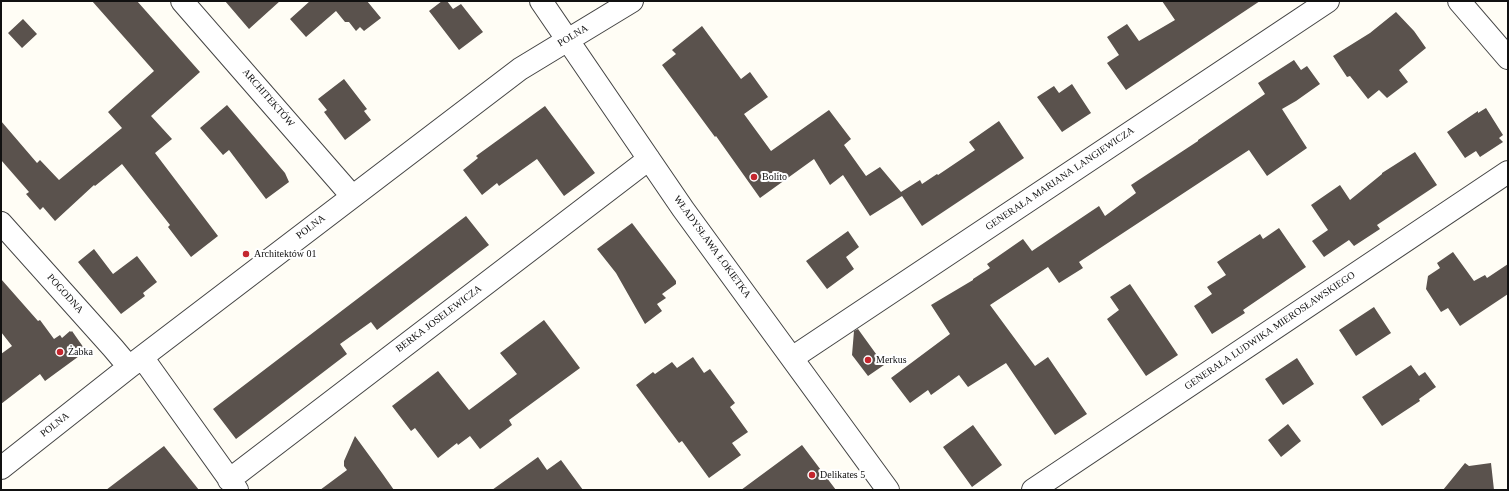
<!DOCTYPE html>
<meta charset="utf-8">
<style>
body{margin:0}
#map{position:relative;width:1509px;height:491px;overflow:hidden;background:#fffdf5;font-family:Georgia,serif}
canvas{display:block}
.frame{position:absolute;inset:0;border:2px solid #111;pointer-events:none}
</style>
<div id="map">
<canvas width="1509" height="491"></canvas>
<div class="frame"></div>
</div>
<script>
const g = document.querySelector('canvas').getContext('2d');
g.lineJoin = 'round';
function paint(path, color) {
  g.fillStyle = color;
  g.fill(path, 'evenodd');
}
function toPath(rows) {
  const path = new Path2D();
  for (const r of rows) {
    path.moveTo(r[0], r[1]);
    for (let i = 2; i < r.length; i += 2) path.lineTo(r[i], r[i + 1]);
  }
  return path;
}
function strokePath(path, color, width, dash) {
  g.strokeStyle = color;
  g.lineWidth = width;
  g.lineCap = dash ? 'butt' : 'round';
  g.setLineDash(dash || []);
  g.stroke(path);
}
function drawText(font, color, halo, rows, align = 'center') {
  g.font = font + ' Georgia,serif';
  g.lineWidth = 4;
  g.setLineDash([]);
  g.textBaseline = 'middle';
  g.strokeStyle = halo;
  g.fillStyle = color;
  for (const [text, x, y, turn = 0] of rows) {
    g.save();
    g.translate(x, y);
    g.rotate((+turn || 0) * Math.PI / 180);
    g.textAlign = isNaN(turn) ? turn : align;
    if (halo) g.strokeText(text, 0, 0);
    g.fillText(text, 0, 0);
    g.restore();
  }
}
paint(toPath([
 [92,1,137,1,200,72,151,116,172,139,155,153,218,236,191,257,168,227,170,225,122,164,95,186,94,185,55,221,43,207,40,210,26,194,29,192,1,160,1,121,37,163,40,160,59,180,122,128,108,112,154,71],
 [225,1,280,1,249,29],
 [310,1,367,1,381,18,364,31,360,27,356,31,349,22,345,22,336,11,306,37,290,19],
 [442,1,447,1,453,9,461,4,483,32,459,50,429,11],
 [1162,1,1260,1,1126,90,1107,63,1119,55,1107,37,1127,24,1139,41,1175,20],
 [1396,12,1414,31,1426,48,1399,70,1408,82,1387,98,1379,90,1368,99,1350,76,1347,77,1333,56,1370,33],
 [23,19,37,34,22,48,8,33],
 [702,26,741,79,750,72,768,97,744,114,771,151,829,110,851,139,844,145,866,176,880,167,901,192,920,180,922,184,937,174,938,175,975,150,969,142,999,121,1024,158,922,226,902,196,870,216,843,175,830,185,814,159,760,198,716,136,715,137,662,65,676,54,672,50],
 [1294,60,1301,70,1307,66,1320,84,1296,101,1282,109,1307,148,1267,176,1249,150,1079,262,1083,268,1059,283,1048,267,990,305,1035,366,1048,357,1087,414,1055,435,1006,363,968,387,959,375,931,395,928,390,910,403,891,378,950,334,931,305,973,280,973,279,990,268,987,264,1023,239,1032,251,1099,206,1105,216,1136,193,1131,185,1198,141,1198,140,1265,94,1258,83],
 [344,79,367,109,364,111,371,120,345,140,324,112,327,110,318,99],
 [1072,84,1091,113,1062,132,1037,97,1054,86,1059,93],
 [227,105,285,173,289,182,266,199,229,150,223,155,200,128],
 [545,106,595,173,564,196,537,159,499,186,497,183,482,195,463,170,478,158,476,156],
 [1486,108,1503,135,1499,138,1503,142,1480,157,1476,151,1465,158,1447,132,1478,111,1478,113],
 [1415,152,1437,185,1377,225,1380,229,1354,246,1349,240,1324,257,1312,241,1328,230,1311,205,1340,185,1350,200,1382,174,1382,173],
 [466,216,489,245,377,330,371,322,340,344,347,354,236,439,213,409],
 [632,223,676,281,676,284,662,294,666,298,657,304,662,311,645,324,616,273,597,249],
 [1279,228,1306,267,1243,310,1245,313,1212,334,1194,306,1212,294,1207,287,1226,275,1217,262,1260,234,1263,239],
 [848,231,859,247,846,257,854,269,827,289,806,261],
 [94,249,113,274,137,256,157,282,143,293,145,296,121,314,78,262],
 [1453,252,1474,281,1485,275,1487,278,1508,264,1508,294,1460,326,1448,308,1441,312,1426,289,1428,276,1440,268,1437,263],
 [1,279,38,321,40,320,54,339,60,335,62,338,70,331,71,332,72,331,86,351,45,381,40,374,1,404,1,354,12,346,1,332],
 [1130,284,1178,355,1146,376,1107,319,1119,310,1110,297],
 [1374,307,1391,333,1356,356,1339,330],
 [544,320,580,368,509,420,512,425,480,449,470,436,458,445,457,443,438,458,415,428,411,431,392,406,438,371,469,410,517,374,500,353],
 [858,329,884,365,868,376,852,355,854,331],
 [693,357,704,373,710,369,735,403,730,407,748,432,732,443,741,455,709,478,682,441,679,443,636,385,653,372,655,374,672,362,677,368],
 [1297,358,1314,384,1283,405,1265,379],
 [1411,365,1419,376,1425,372,1436,387,1419,399,1420,401,1382,426,1362,397],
 [1288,424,1301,441,1281,457,1268,440],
 [973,425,1002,465,972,487,943,447],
 [355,436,382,473,394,490,320,490,347,470,344,466,344,461],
 [802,445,836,490,741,490],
 [164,446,199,490,106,490],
 [538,457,547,470,561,460,583,490,492,490],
 [1465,463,1469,466,1491,463,1494,490,1443,490]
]), '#5a524d');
const minor = toPath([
 [182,1,352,196],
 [541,1,683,209,888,490],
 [1459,1,1508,58],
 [1,223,113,348,129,367],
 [142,357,237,490],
 [792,358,1328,1],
 [1,468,129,367,520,69,632,1],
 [229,480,649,159],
 [1033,490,1508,172]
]);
strokePath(minor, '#444', 24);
strokePath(minor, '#fff', 22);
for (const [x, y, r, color] of [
 [754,177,4,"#c4262e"],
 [246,254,4,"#c4262e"],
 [60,352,4,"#c4262e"],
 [868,360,4,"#c4262e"],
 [812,475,4,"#c4262e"]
]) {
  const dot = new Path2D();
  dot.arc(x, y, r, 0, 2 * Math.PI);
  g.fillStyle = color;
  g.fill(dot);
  strokePath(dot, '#fff', 1.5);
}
drawText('10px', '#111', '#fff', [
 ["POLNA",573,36,-31],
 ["ARCHITEKTÓW",268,98,49],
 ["GENERAŁA MARIANA LANGIEWICZA",1060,179,-34],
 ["POLNA",311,227,-37],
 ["WŁADYSŁAWA ŁOKIETKA",712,247,54],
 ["POGODNA",65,294,48],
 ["BERKA JOSELEWICZA",439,319,-37],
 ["GENERAŁA LUDWIKA MIEROSŁAWSKIEGO",1270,331,-34],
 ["POLNA",55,425,-38]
]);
drawText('10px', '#111', '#fff', [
 ["Bolito",762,177],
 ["Architektów 01",254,254],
 ["Żabka",68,352],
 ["Merkus",876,360],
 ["Delikates 5",820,475]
], 'left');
</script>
